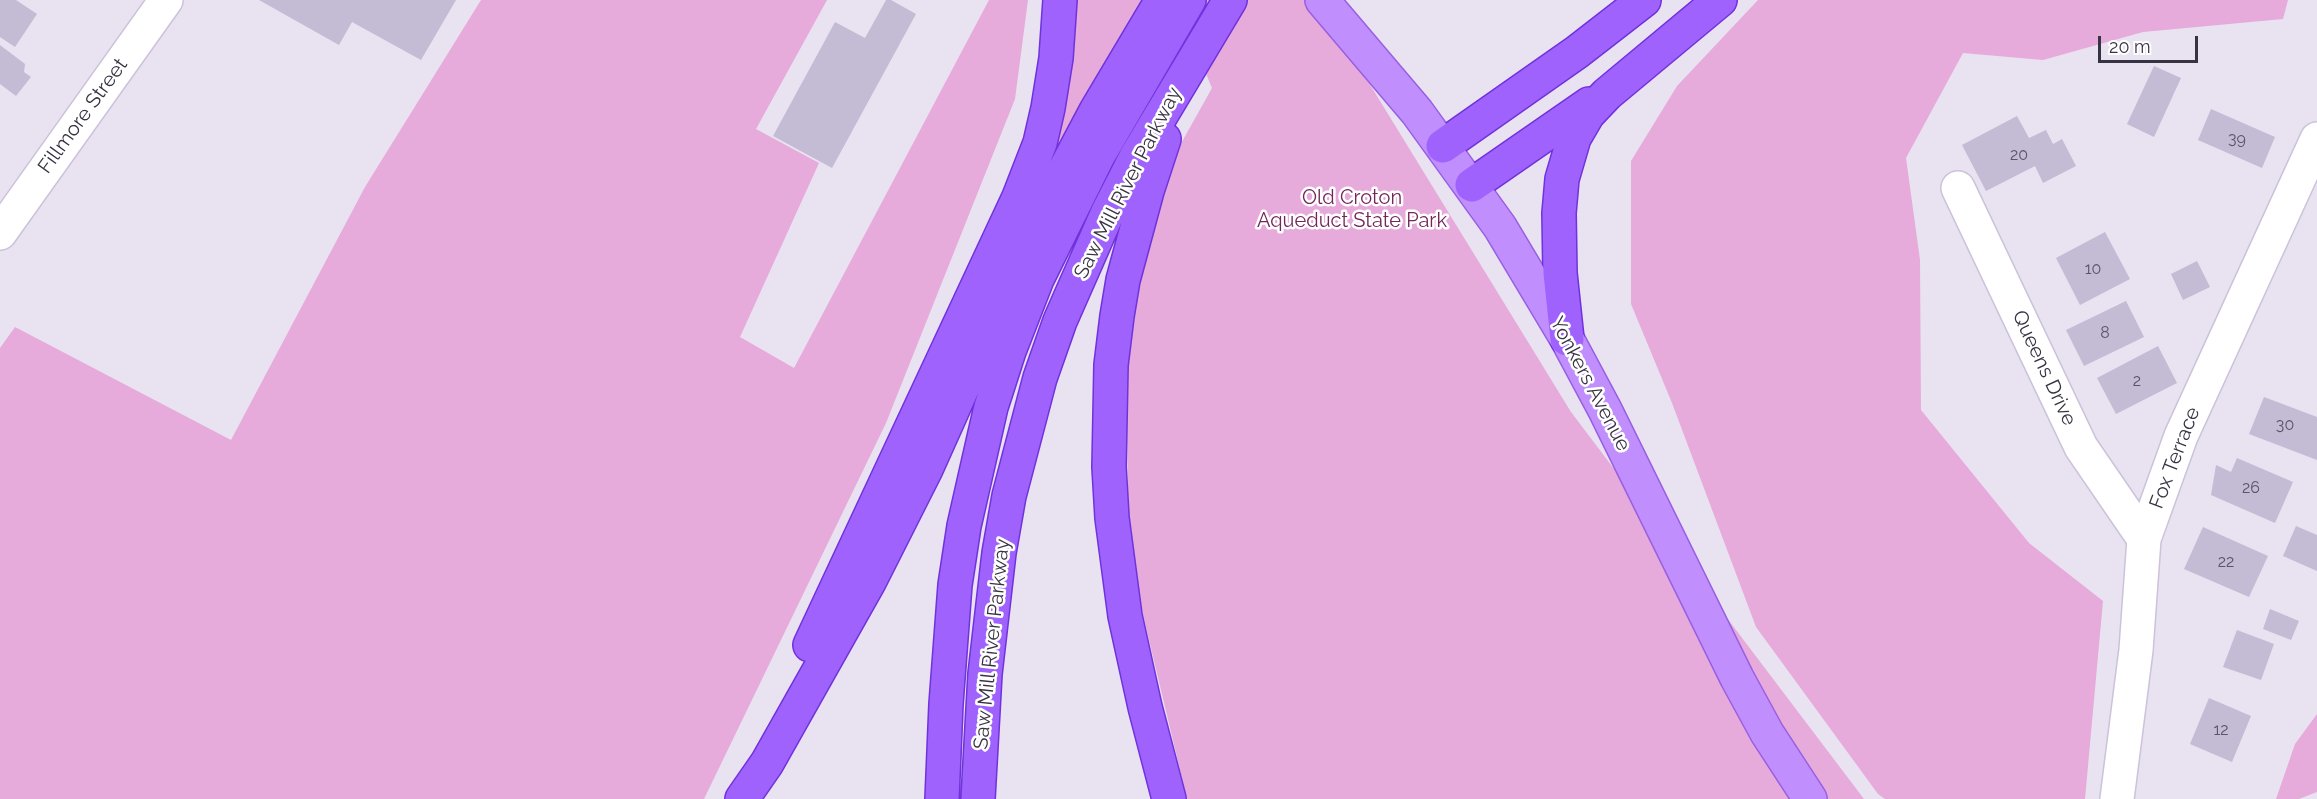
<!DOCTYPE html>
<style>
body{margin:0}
#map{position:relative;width:2317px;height:799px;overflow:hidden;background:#e9e2f1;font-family:Raleway,sans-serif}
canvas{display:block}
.scale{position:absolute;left:2098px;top:36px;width:100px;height:27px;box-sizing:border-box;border:3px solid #383342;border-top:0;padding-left:8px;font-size:18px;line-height:21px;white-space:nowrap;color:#383342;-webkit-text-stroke:4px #fff;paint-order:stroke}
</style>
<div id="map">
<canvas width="2317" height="799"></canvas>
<div class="scale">20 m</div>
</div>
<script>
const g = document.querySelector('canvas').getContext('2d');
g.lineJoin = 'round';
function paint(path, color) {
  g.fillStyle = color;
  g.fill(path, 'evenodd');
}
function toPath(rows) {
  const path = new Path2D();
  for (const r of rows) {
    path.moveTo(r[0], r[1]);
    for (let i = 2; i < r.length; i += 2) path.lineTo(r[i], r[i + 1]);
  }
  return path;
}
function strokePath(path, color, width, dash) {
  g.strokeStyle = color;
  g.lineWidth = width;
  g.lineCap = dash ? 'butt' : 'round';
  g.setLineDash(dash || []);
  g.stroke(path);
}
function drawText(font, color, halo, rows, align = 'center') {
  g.font = font + ' Raleway,sans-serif';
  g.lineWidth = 5;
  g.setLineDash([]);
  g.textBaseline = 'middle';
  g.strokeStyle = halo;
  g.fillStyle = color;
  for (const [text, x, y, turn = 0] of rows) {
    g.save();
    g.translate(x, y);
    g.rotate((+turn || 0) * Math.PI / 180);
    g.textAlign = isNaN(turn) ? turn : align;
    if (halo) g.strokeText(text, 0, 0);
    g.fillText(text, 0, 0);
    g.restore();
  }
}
paint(toPath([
 [481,0,827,0,756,129,819,163,740,337,794,368,989,0,1028,0,1015,99,886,423,704,799,0,799,0,348,15,327,231,440,365,187],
 [1071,0,1151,0,1014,237],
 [1175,0,1318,0,1571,412,1864,799,1187,799,1129,556,1126,366,1141,252,1179,147,1212,88],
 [1758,0,2288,0,2283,19,2143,32,2043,60,1963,53,1906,158,1920,260,1921,410,2029,543,2103,601,2085,799,1885,799,1878,794,1756,627,1672,403,1631,304,1631,161,1677,86],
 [2317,714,2317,792,2299,799,2276,799,2295,744]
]), '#e6aadb');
paint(toPath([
 [0,0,16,0,37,14,15,47,0,37],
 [259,0,456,0,421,60,352,22,339,45],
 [886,0,891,0,916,14,832,168,773,136,835,22,865,38],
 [0,45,25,64,24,72,31,77,16,96,0,84],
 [2154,66,2181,78,2154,137,2127,124],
 [2211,109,2275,137,2262,168,2198,140],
 [2017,116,2029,138,2046,130,2053,144,2062,139,2076,166,2043,183,2035,166,1986,191,1962,145],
 [2105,232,2130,279,2080,305,2056,258],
 [2197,261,2210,287,2183,300,2171,274],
 [2126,301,2144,337,2084,366,2066,330],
 [2158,346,2177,383,2116,414,2097,378],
 [2264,397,2317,417,2317,460,2249,434],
 [2237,458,2293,482,2275,523,2211,495,2216,465,2231,472],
 [2296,526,2317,535,2317,571,2283,556],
 [2203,527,2268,556,2249,597,2184,569],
 [2270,609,2299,621,2291,640,2263,629],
 [2237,630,2274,644,2261,680,2223,667],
 [2209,698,2251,716,2232,762,2190,744]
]), '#c4bbd5');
const street = toPath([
 [1958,188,2081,447,2144,539],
 [0,233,166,0],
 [2117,799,2136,650,2144,539,2181,436,2317,139]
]);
const primary = toPath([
 [1322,0,1417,112,1500,227,1567,339,1605,410,1737,678,1767,733,1810,799]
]);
const highway = toPath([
 [1164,139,1147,191,1123,280,1117,316,1111,365,1109,467,1112,518,1125,616,1145,707,1169,799],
 [1443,146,1577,52,1644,0],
 [1472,185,1589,104],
 [1567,339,1560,273,1559,213,1562,179,1574,138,1588,114,1607,94,1720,0],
 [810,645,1019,197,1040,143,1048,108,1056,58,1060,0],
 [742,799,767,763,869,582,926,469,1034,228,1096,111,1162,0],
 [942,799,946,704,955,585,964,526,991,407,1009,351,1037,279,1098,156,1189,0],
 [978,799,985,674,999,553,1009,496,1040,378,1060,321,1108,212,1136,157,1230,0]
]);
strokePath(street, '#ccc2da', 36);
strokePath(primary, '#985fe2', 36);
strokePath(highway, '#7032db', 36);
strokePath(street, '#fff', 33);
strokePath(primary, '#c18ffd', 33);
strokePath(highway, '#a062fd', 33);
drawText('16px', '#5b5567', null, [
 ["39",2237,139],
 ["20",2019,155],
 ["10",2093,269],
 ["8",2105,333],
 ["2",2137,381],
 ["30",2285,425],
 ["26",2251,488],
 ["22",2226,562],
 ["12",2221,730]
]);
drawText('20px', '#383342', '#fff', [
 ["Fillmore Street",83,116,-54],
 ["Saw Mill River Parkway",1128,183,-63],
 ["Queens Drive",2044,368,65],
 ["Yonkers Avenue",1590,384,62],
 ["Fox Terrace",2175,458,-69],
 ["Saw Mill River Parkway",992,644,-84]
]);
drawText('20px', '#732758', '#fff', [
 ["Old Croton",1352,198],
 ["Aqueduct State Park",1352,221]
]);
</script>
